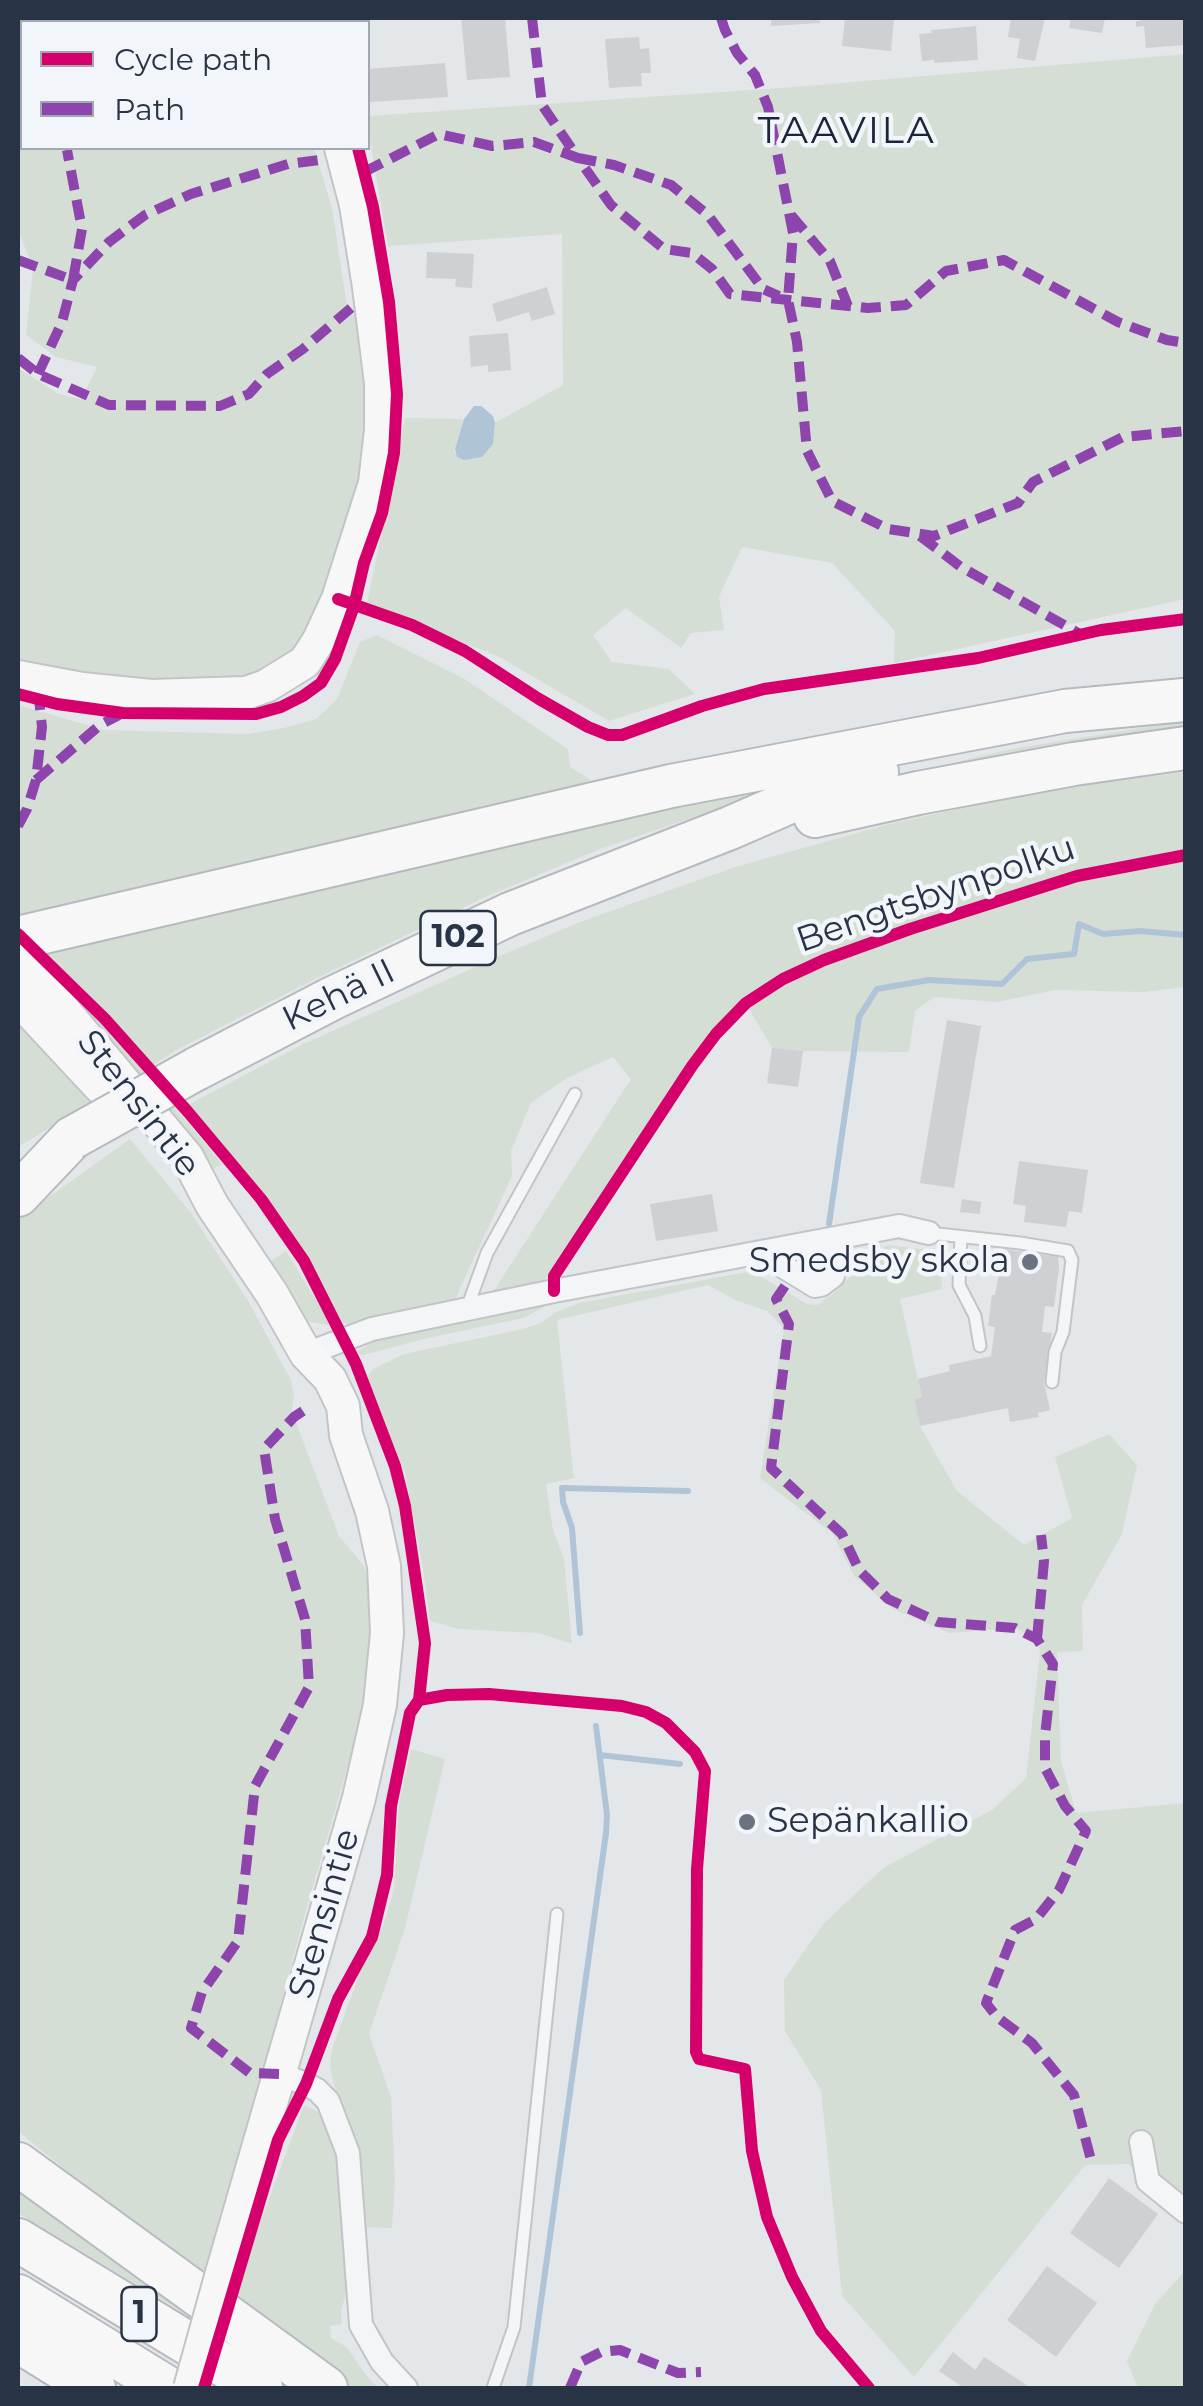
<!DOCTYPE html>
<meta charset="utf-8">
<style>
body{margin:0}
#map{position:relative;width:1203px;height:2406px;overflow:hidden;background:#e4e7ea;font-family:Montserrat,sans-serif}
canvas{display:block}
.frame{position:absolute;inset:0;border:20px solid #283446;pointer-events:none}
.legend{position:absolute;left:20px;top:20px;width:350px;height:130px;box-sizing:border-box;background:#f2f5f9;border:2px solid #a1a8b1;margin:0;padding:12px 18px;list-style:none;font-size:30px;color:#283446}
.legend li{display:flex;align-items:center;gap:20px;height:50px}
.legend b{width:50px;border:2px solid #a1a8b1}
</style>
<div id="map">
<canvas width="1203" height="2406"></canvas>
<div class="frame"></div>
<ul class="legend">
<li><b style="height:12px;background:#d6006c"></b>Cycle path</li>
<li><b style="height:12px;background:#8e44ad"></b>Path</li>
</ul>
</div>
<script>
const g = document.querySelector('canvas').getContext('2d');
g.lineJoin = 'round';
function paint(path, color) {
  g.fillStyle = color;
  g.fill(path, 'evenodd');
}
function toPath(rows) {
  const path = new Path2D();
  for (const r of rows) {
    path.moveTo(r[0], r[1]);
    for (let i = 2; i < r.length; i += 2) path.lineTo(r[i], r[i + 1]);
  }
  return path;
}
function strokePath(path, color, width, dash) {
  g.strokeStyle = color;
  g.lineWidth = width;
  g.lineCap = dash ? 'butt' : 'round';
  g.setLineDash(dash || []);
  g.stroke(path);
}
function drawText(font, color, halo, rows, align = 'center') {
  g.font = font + ' Montserrat,sans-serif';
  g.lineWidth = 9;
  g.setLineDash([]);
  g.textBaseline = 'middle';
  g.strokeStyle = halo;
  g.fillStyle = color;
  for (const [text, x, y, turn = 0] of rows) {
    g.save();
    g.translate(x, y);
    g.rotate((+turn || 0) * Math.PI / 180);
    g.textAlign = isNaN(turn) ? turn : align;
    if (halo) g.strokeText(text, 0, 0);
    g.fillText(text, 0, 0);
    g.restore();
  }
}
paint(toPath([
 [18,18,32,18,36,22,22,22,22,148,314,148,332,208,347,307,358,316,365,347,369,464,345,547,294,655,271,676,152,686,18,666,18,368,59,394,81,399,97,367,56,357,26,335,33,269,18,229],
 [1185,54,1185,599,894,663,895,631,832,563,742,547,719,597,724,630,691,633,681,648,626,608,593,635,612,662,669,669,695,694,609,721,501,658,367,603,405,418,464,419,454,453,495,432,495,423,563,385,562,234,388,246,368,128,368,116,795,87],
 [377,635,463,678,568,749,570,767,591,780,542,802,18,920,18,705,104,730,247,734,284,728,316,719,337,699,360,642],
 [1185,721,1185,729,876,781,1011,749],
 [827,772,600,849,483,898,315,979,180,1048,153,1065,102,1007,44,951,181,917],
 [1185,772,1185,987,1144,992,1055,990,997,1002,934,997,915,1011,909,1052,803,1051,772,1048,746,1004,716,1034,692,1066,554,1276,489,1298,631,1079,613,1057,567,1078,531,1103,511,1151,512,1176,453,1304,349,1324,343,1323,297,1245,265,1198,188,1105,301,1045,502,955,580,922,735,867,882,826,970,806,1066,788],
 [18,941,113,1034,222,1164,213,1169],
 [18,1014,96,1100,18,1147],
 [130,1139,191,1213,247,1299,291,1380,294,1396,292,1411,294,1417,339,1536,364,1566,374,1605,369,1660,359,1727,305,1914,206,2280,137,2228,18,2131,18,1219],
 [887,1245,929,1250,940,1257,942,1289,900,1299,922,1397,914,1399,920,1426,957,1491,1024,1545,1072,1518,1055,1457,1109,1434,1137,1465,1122,1534,1082,1605,1083,1651,1057,1652,1061,1761,1076,1813,1185,1803,1185,2211,1145,2186,1129,2164,1085,2165,914,2377,842,2296,821,2090,785,2031,784,1980,823,1924,883,1868,992,1810,1026,1778,1040,1652,1037,1639,1015,1628,949,1633,893,1609,854,1576,832,1533,760,1478,784,1328,767,1311,735,1300,708,1285,557,1320,574,1478,546,1484,553,1530,564,1559,572,1644,539,1633,459,1629,430,1621,423,1569,405,1473,368,1381,369,1374,373,1369,404,1354,523,1329,541,1323,556,1312,579,1303,747,1272,755,1273,807,1304,817,1305,834,1293,859,1268],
 [286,1251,328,1320,328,1325,304,1321,287,1296,271,1261],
 [545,1301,545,1306,540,1309,524,1318,428,1338,367,1354,361,1355,356,1352,375,1341,406,1331],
 [411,1749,445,1759,405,1928,369,2034,391,2097,395,2182,392,2228,364,2227,359,2162,351,2125,335,2089,330,2067,332,2049,363,1964,383,1926,394,1889,399,1803],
 [304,2105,320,2113,340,2165,349,2283,341,2311,342,2324,330,2326,331,2338,347,2347,365,2374,378,2388,352,2388,236,2303,246,2260],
 [18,2174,290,2377,18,2213],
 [1185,2271,1185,2388,1138,2388,1127,2361,1155,2304]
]), '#d5ded4');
paint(toPath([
 [474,406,481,406,493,416,495,423,493,444,482,457,464,460,457,457,455,449,464,419]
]), '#b0c4d8');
strokePath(toPath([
 [829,1224,859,1017,877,989,929,980,1002,984,1027,959,1074,954,1079,924,1103,934,1140,931,1186,935],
 [580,1633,572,1528,563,1502,562,1488,688,1491],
 [600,1755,680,1764],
 [529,2388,606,1833,607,1815,596,1726]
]), '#b0c4d8', 6);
paint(toPath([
 [461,18,505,18,510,77,467,80],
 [771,18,820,18,820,23,771,26],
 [845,18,894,19,891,51,842,46],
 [1011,18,1045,18,1035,61,1017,58,1020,39,1008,37],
 [1071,18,1105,18,1102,33,1069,28],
 [1140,18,1186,18,1186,45,1146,48,1144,26,1136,27,1136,21,1140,21],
 [976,26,978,60,934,63,934,60,922,61,919,34,932,33,931,30],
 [639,37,640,49,649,48,651,73,641,73,642,86,609,88,605,39],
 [445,63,448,97,370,102,368,69],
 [427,252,474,254,472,288,455,287,456,279,426,278],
 [547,287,555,314,532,321,529,312,497,322,492,304],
 [508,333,511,370,488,372,488,365,471,367,469,336],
 [947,1020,981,1026,954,1188,920,1183],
 [772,1048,803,1051,798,1087,767,1083],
 [1019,1161,1088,1170,1082,1213,1069,1211,1066,1227,1024,1222,1026,1206,1013,1204],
 [712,1194,718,1231,656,1241,650,1204],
 [962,1199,981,1202,980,1214,960,1212],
 [1003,1249,1058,1257,1059,1268,1054,1307,1045,1306,1042,1332,1052,1333,1044,1382,1050,1410,1038,1413,1039,1417,1010,1422,1008,1408,920,1426,914,1399,922,1397,918,1379,950,1371,949,1365,991,1356,995,1327,988,1326,992,1295,995,1295],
 [1109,2178,1158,2214,1119,2268,1070,2233],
 [1047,2266,1097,2303,1056,2357,1007,2320],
 [953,2352,975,2370,984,2357,1031,2388,964,2388,939,2371]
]), '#ced0d3');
const lane = toPath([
 [138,18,139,18],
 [929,1233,1020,1243,1068,1251,1072,1260,1063,1332,1055,1352,1052,1382],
 [961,1237,959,1285,975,1316,980,1346],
 [467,1308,487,1253,575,1094],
 [493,2388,514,2327,557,1914]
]);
const street = toPath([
 [761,1253,815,1286,821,1285,833,1276,835,1264,831,1240],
 [306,1354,372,1329,554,1291,899,1226,929,1233],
 [279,2074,306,2084,317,2090,328,2101,348,2153,361,2325,382,2362,406,2388],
 [1141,2142,1148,2181,1186,2212]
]);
const secondary = toPath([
 [283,18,285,22],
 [18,677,82,689,151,696,246,693,266,686,305,662,319,640,338,599,375,483,381,430,381,383,369,287,356,205,341,148],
 [18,965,62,1008,187,1157,212,1205,272,1294,306,1354,330,1379,343,1406,346,1435,372,1511,384,1566,387,1633,380,1705,359,1798,222,2273],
 [18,999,100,1087]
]);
const highway = toPath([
 [815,816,918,793,1074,764,1186,748],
 [18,938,671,786,1065,711,1184,700],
 [196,1069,333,998,510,914,730,828,824,787,877,772],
 [18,1195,72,1138],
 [18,2164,326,2388],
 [18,2240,261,2388],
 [18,2296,168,2388],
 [18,2341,94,2388]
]);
strokePath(lane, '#c2c5c8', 15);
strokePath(street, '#c2c5c8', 26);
strokePath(secondary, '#c2c5c8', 36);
strokePath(highway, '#b6babf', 46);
strokePath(lane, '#f3f5f6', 11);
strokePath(street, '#f3f5f6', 22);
strokePath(secondary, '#f7f7f8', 32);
strokePath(highway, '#f7f7f8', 42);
const secondaryBridge = toPath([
 [190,2388,222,2273]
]);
const highwayBridge = toPath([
 [72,1138,196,1069]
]);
strokePath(secondaryBridge, '#c2c5c8', 36, []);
strokePath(highwayBridge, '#b6babf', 46, []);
strokePath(secondaryBridge, '#f7f7f8', 32);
strokePath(highwayBridge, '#f7f7f8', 42);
strokePath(toPath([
 [532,18,542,105,578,158,614,165,671,185,708,215,763,289,779,296],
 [721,18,725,30,737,53,755,75,768,107,793,233,788,300,797,342,807,451,832,501,888,529,934,536,1018,503,1033,482,1123,437,1186,431],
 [364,172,439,134,492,146,534,142,578,158,611,205,664,249,692,253,712,269,730,294,868,308,906,305,946,271,1004,260,1118,322,1167,340,1186,343],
 [791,215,830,261,848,306],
 [18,260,73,280,82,229,67,150],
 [18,358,38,374,109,405,220,406,249,394,267,374,303,349,351,308],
 [38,374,62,322,73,280,109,242,145,215,191,194,288,164,327,159],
 [920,536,961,567,1082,635],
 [36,780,100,725,119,715],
 [18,826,27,809,36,780,42,727,39,699],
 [785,1286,776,1299,789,1324,771,1468,842,1534,859,1570,888,1599,938,1622,1015,1628,1037,1639,1053,1664,1045,1736,1045,1768,1065,1806,1086,1831,1059,1890,1036,1919,1015,1930,986,2003,997,2017,1032,2043,1074,2095,1091,2160],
 [1037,1639,1044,1561,1041,1535],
 [279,2074,250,2073,191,2028,202,1992,238,1941,255,1786,309,1687,305,1619,275,1519,264,1449,294,1417,303,1411],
 [570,2388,581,2362,601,2352,620,2350,678,2373,701,2372]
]), '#8e44ad', 10, [20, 10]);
strokePath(toPath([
 [338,599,412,625,465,651,539,699,588,727,608,735,622,735,702,706,764,689,978,658,1101,630,1186,619],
 [18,694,57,704,123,713,256,714,281,707,303,696,321,683,335,659,354,606,364,563,382,513,394,453,397,394,389,302,373,207,358,148],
 [18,934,105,1019,188,1112,261,1199,304,1261,356,1364,395,1466,405,1506,425,1643,419,1700,410,1713,391,1806,387,1875,372,1937,338,1999,306,2084,278,2140,204,2388],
 [554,1291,554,1276,692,1066,716,1034,746,1003,783,979,824,960,910,929,1077,876,1186,855],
 [419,1700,447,1695,489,1694,622,1706,646,1712,666,1723,695,1752,705,1771,697,1869,696,2052,699,2059,745,2069,752,2151,767,2217,792,2277,821,2331,869,2388]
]), '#d6006c', 12);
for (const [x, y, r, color] of [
 [1030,1262,10,"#6a737f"],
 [747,1822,10,"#6a737f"]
]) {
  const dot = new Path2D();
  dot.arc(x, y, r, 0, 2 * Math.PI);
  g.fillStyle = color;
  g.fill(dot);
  strokePath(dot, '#f2f5f9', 4);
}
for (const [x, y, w] of [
 [458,938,75],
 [139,2314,35]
]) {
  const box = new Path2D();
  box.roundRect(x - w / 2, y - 27, w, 54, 8);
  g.fillStyle = '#f2f5f9';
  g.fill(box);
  strokePath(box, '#283446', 2.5);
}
drawText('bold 32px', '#283446', null, [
 ["102",458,938],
 ["1",139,2314]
]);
drawText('35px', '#283446', '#f2f5f9', [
 ["Bengtsbynpolku",936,895,-19],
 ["Kehä II",339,996,-26],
 ["Stensintie",138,1104,52],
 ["Stensintie",325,1914,-74]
]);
drawText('35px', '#283446', '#f2f5f9', [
 ["Smedsby skola",1010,1262],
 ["Sepänkallio",767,1822,"left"]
], 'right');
g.letterSpacing = '2.5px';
drawText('38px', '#1a2537', '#f2f5f9', [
 ["TAAVILA",847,132]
]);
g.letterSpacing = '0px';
</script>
